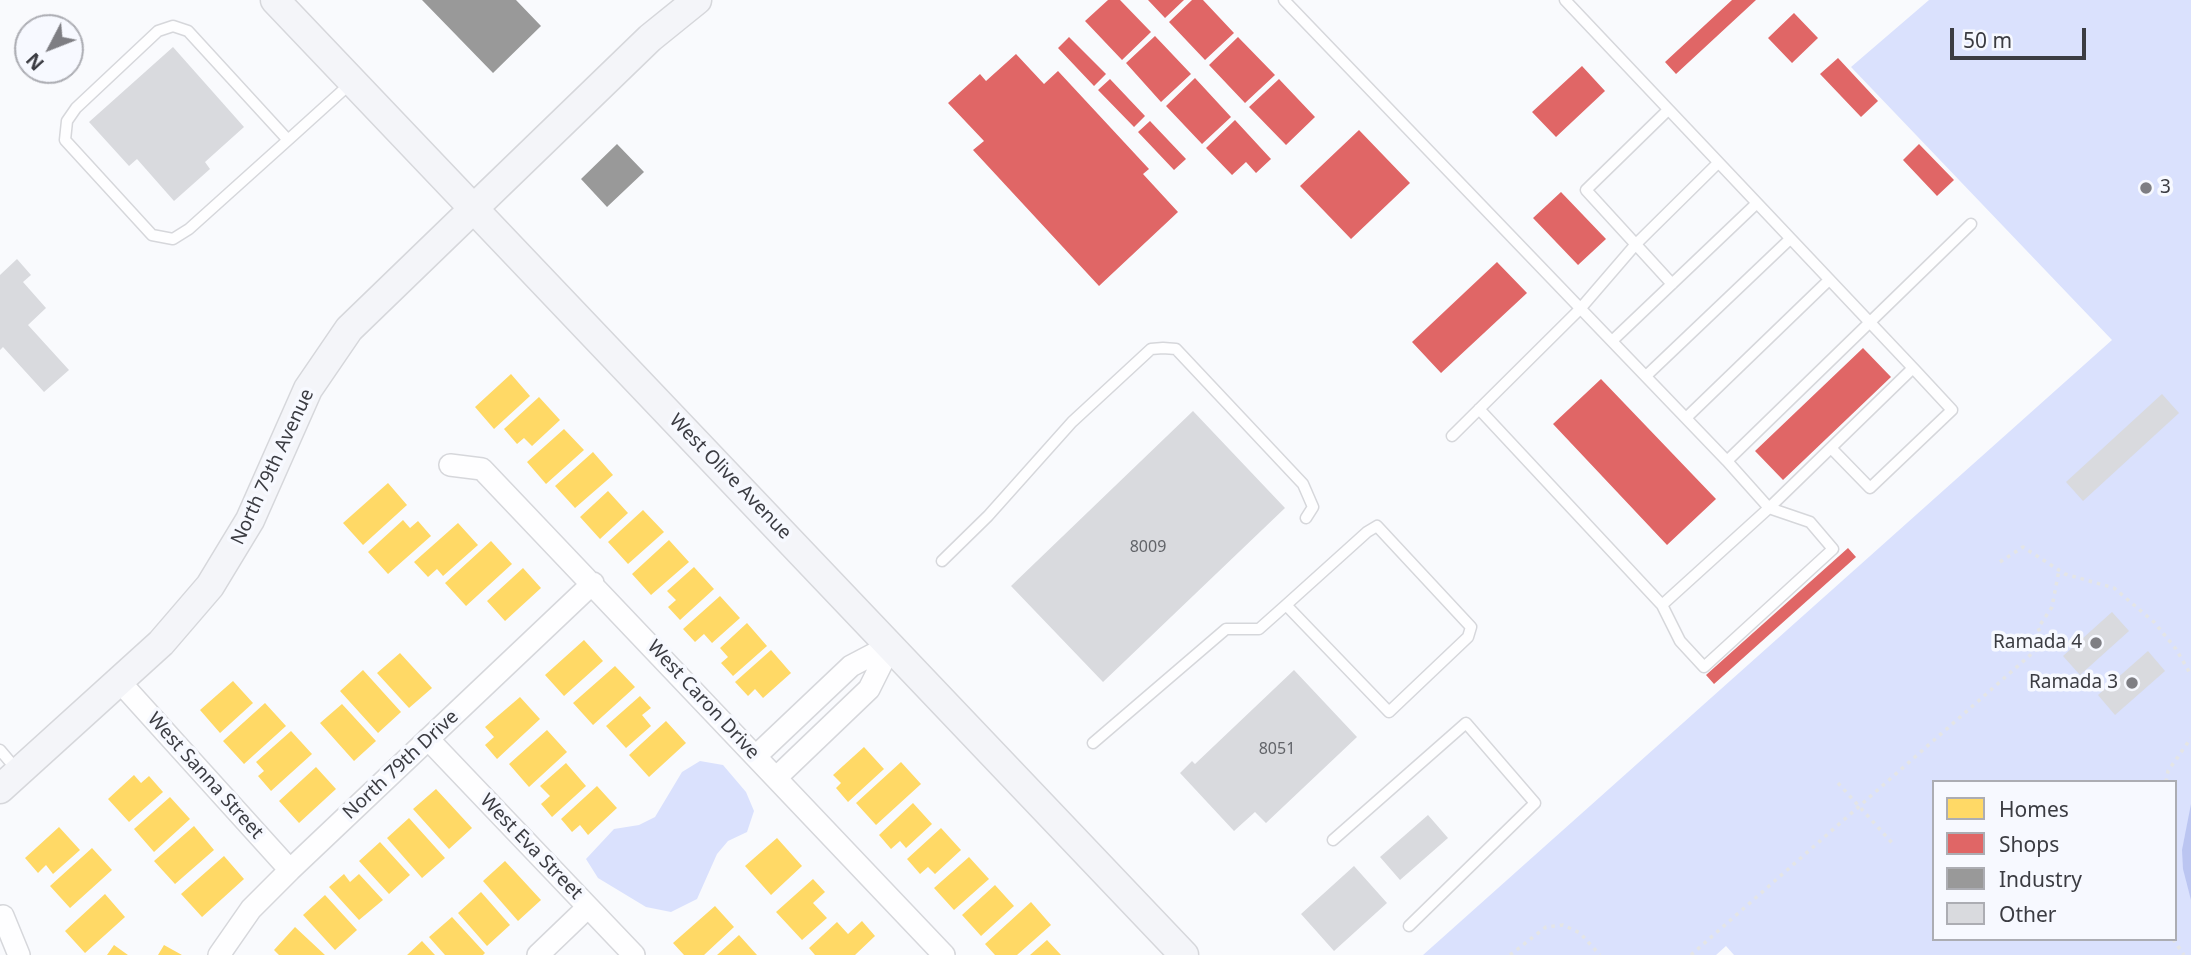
<!DOCTYPE html>
<style>
body{margin:0}
#map{position:relative;width:2191px;height:955px;overflow:hidden;background:#f9fafd;font-family:"Noto Sans",sans-serif}
canvas{display:block}
.legend{position:absolute;left:1932px;top:780px;width:245px;height:161px;box-sizing:border-box;background:#f7f9ff;border:2px solid #acadb3;margin:0;padding:9px 12px;list-style:none;font-size:21px;color:#3b3c42}
.legend li{display:flex;align-items:center;gap:14px;height:35px}
.legend b{width:35px;border:2px solid #acadb3}
.north{position:absolute;left:14px;top:14px;width:70px;height:70px;box-sizing:border-box;background:#f7f9ff;border:2px solid #acadb3;border-radius:50%;rotate:228deg;font-size:19px;font-weight:700;line-height:28px;text-align:center;color:#3b3c42}
.north::after{content:'';display:block;margin:auto;width:24px;height:32px;background:#7e7e83;clip-path:polygon(50% 0,100% 100%,50% 72%,0 100%)}
.scale{position:absolute;left:1950px;top:28px;width:136px;height:32px;box-sizing:border-box;border:4px solid #3b3c42;border-top:0;padding-left:9px;font-size:21px;line-height:24px;white-space:nowrap;color:#3b3c42;-webkit-text-stroke:5px #f7f9ff;paint-order:stroke}
</style>
<div id="map">
<canvas width="2191" height="955"></canvas>
<ul class="legend">
<li><b style="height:19px;background:#ffd966"></b>Homes</li>
<li><b style="height:19px;background:#e06666"></b>Shops</li>
<li><b style="height:19px;background:#999"></b>Industry</li>
<li><b style="height:19px;background:#d9dade"></b>Other</li>
</ul>
<div class="north">N</div>
<div class="scale">50 m</div>
</div>
<script>
const g = document.querySelector('canvas').getContext('2d');
g.lineJoin = 'round';
function paint(path, color) {
  g.fillStyle = color;
  g.fill(path, 'evenodd');
}
function toPath(rows) {
  const path = new Path2D();
  for (const r of rows) {
    path.moveTo(r[0], r[1]);
    for (let i = 2; i < r.length; i += 2) path.lineTo(r[i], r[i + 1]);
  }
  return path;
}
function strokePath(path, color, width, dash) {
  g.strokeStyle = color;
  g.lineWidth = width;
  g.lineCap = dash ? 'butt' : 'round';
  g.setLineDash(dash || []);
  g.stroke(path);
}
function drawText(font, color, halo, rows, align = 'center') {
  g.font = font + ' "Noto Sans",sans-serif';
  g.lineWidth = 7;
  g.setLineDash([]);
  g.textBaseline = 'middle';
  g.strokeStyle = halo;
  g.fillStyle = color;
  for (const [text, x, y, turn = 0] of rows) {
    g.save();
    g.translate(x, y);
    g.rotate((+turn || 0) * Math.PI / 180);
    g.textAlign = isNaN(turn) ? turn : align;
    if (halo) g.strokeText(text, 0, 0);
    g.fillText(text, 0, 0);
    g.restore();
  }
}
paint(toPath([
 [1929,0,2191,0,2191,955,1734,955,1726,946,1716,955,1423,955,2112,340,1851,67],
 [1934,782,2175,782,2175,939,1934,939],
 [700,761,723,765,746,792,754,811,747,832,728,841,717,854,697,899,671,912,646,907,598,878,586,859,614,829,639,825,655,817,682,772]
]), '#dae1fd');
paint(toPath([
 [2191,804,2191,900,2183,869,2182,850]
]), '#bbc5f1');
paint(toPath([
 [511,374,530,396,494,429,475,407],
 [539,397,560,420,532,446,524,438,517,444,504,429],
 [564,429,584,450,546,484,527,462],
 [593,452,613,475,575,508,555,486],
 [388,483,407,505,363,545,343,523],
 [608,491,628,513,600,539,580,517],
 [643,510,664,532,628,564,608,542],
 [403,520,410,528,418,521,431,536,388,574,368,552],
 [458,523,478,545,443,576,437,569,428,577,414,562],
 [669,540,689,562,651,595,632,574],
 [491,541,512,564,466,606,445,583],
 [694,567,714,589,680,620,668,607,676,600,667,591],
 [523,568,541,588,505,621,487,601],
 [720,596,740,618,712,643,704,634,695,642,683,629],
 [747,623,767,646,733,676,721,663,728,657,720,648],
 [584,640,603,661,564,696,545,675],
 [771,650,791,673,763,698,755,689,748,696,735,682],
 [400,653,432,688,409,708,377,673],
 [615,666,635,687,593,725,573,703],
 [363,670,401,712,378,733,340,691],
 [233,681,253,703,220,733,200,710],
 [640,696,651,708,642,715,651,726,626,748,606,726],
 [520,697,540,719,497,759,485,745,494,737,485,727],
 [265,703,286,726,244,764,223,741],
 [342,704,376,741,354,761,320,723],
 [666,721,686,743,649,777,629,755],
 [547,730,567,752,529,787,509,764],
 [291,731,312,754,271,791,258,776,264,771,256,762],
 [864,747,884,769,848,802,836,788,841,783,833,775],
 [901,762,921,784,876,825,856,803],
 [566,763,586,786,552,817,541,804,550,796,540,786],
 [316,767,336,789,299,823,279,801],
 [134,775,141,783,149,776,163,792,129,822,108,799],
 [597,786,617,808,588,835,580,825,572,832,561,819],
 [436,789,472,828,449,849,413,809],
 [170,797,190,819,154,852,134,829],
 [913,803,932,824,906,848,900,841,891,849,879,835],
 [409,818,445,858,422,878,387,838],
 [194,826,214,850,175,884,154,861],
 [59,827,80,850,53,874,46,865,38,873,25,858],
 [941,828,961,850,935,874,928,867,920,874,907,859],
 [777,838,802,866,771,895,745,866],
 [380,842,410,875,389,894,359,861],
 [92,848,112,870,70,908,50,886],
 [224,856,244,879,202,917,181,894],
 [969,857,989,879,954,910,934,888],
 [505,861,541,900,518,921,483,881],
 [344,874,350,882,359,874,383,900,359,920,329,887],
 [813,879,825,892,813,903,827,918,802,940,776,912],
 [995,885,1014,906,981,936,962,915],
 [481,892,510,925,487,946,458,913],
 [105,894,125,917,85,953,65,931],
 [325,895,357,930,335,950,303,915],
 [1031,902,1051,925,1017,955,995,955,985,944],
 [715,906,734,927,704,955,684,955,673,943],
 [452,917,485,953,483,955,445,955,429,937],
 [862,921,875,936,855,955,815,955,809,948,837,922,848,934],
 [295,927,325,955,279,955,274,950],
 [739,935,757,955,717,955],
 [1047,940,1061,955,1030,955],
 [422,941,435,955,407,955],
 [114,945,128,955,107,955],
 [164,945,182,955,158,955]
]), '#ffd966');
paint(toPath([
 [1108,0,1120,0,1151,32,1122,60,1085,21],
 [1148,0,1184,0,1165,18],
 [1192,0,1203,0,1234,33,1205,60,1169,22],
 [1732,0,1756,0,1676,74,1665,62],
 [1794,13,1818,38,1792,63,1768,38],
 [1155,36,1191,74,1161,102,1126,63],
 [1069,37,1106,74,1094,86,1058,48],
 [1238,37,1275,75,1245,103,1209,65],
 [1016,54,1044,84,1058,71,1149,169,1143,174,1178,212,1099,286,973,150,984,141,948,103,980,74,986,81],
 [1838,58,1878,101,1861,117,1820,74],
 [1582,66,1605,91,1556,137,1532,112],
 [1195,78,1231,117,1202,144,1166,106],
 [1110,79,1145,116,1134,127,1098,90],
 [1279,79,1315,117,1286,145,1249,107],
 [1235,120,1271,159,1256,173,1246,162,1232,175,1206,148],
 [1150,121,1186,159,1174,170,1138,132],
 [1359,130,1410,183,1351,239,1300,186],
 [1919,144,1954,180,1937,196,1903,160],
 [1561,192,1606,239,1578,265,1533,218],
 [1497,262,1527,293,1441,373,1412,342],
 [1863,348,1891,377,1783,480,1755,451],
 [1601,379,1716,499,1667,545,1553,424],
 [1848,548,1856,557,1714,684,1706,675]
]), '#e06666');
paint(toPath([
 [422,0,516,0,541,26,493,73],
 [617,144,644,172,607,207,581,179]
]), '#999');
paint(toPath([
 [173,47,244,127,205,162,210,169,174,201,137,159,129,166,89,122],
 [17,259,31,275,23,282,46,308,28,325,69,370,44,392,3,347,0,350,0,275],
 [2162,394,2179,413,2083,501,2066,482],
 [1193,411,1285,508,1103,682,1011,586],
 [2112,612,2129,631,2080,675,2063,656],
 [2148,651,2165,671,2115,715,2098,695],
 [1294,670,1357,737,1266,823,1255,812,1234,831,1180,773,1192,761,1195,764],
 [1428,815,1448,838,1400,880,1380,857],
 [1354,866,1387,903,1334,951,1301,914]
]), '#d9dade');
const lane = toPath([
 [1284,0,1727,461,1971,224],
 [1565,0,1913,368,1769,508,1810,522,1833,549,1704,667,1680,641,1662,605],
 [1668,110,1586,190,1672,284],
 [288,140,189,229,173,239,152,235,65,140,67,121,76,108,158,31,173,26,188,31,288,140,351,83],
 [1612,341,1757,203],
 [1646,376,1790,239],
 [1479,409,1662,605,1769,508,1727,461],
 [1686,418,1829,280],
 [1452,436,1580,309,1636,244,1718,163],
 [1831,448,1870,488,1952,410,1913,368],
 [942,561,988,516,1072,422,1151,349,1163,348,1176,349,1303,484,1313,507,1306,518],
 [1093,743,1226,629,1259,629,1286,605,1367,532,1377,526,1471,627,1468,637,1389,712,1286,605],
 [0,750,17,770],
 [1333,840,1466,723,1535,803,1409,926]
]);
const street = toPath([
 [450,465,482,469,944,955],
 [120,682,290,870],
 [428,739,634,955],
 [756,756,851,666,891,645],
 [776,778,869,689,891,645],
 [3,916,19,955],
 [219,955,251,909,290,870,593,583],
 [538,955,588,907]
]);
const secondary = toPath([
 [275,0,1184,955],
 [0,789,161,643,210,586,250,520,308,389,349,329,650,38,697,0]
]);
strokePath(lane, '#d6d7db', 13);
strokePath(street, '#d6d7db', 24);
strokePath(secondary, '#d6d7db', 31);
strokePath(toPath([
 [2000,562,2023,547,2065,574,2114,588,2154,622,2176,649,2191,675],
 [2166,782,2168,771,2191,738],
 [1838,783,1894,845],
 [2173,939,2184,955],
 [1510,955,1546,927,1563,925,1580,933,1600,955],
 [1691,955,2045,642,2038,628,2052,607,2059,570]
]), '#e4e5e6', 3.5, [3.5, 5]);
strokePath(lane, '#fefeff', 10);
strokePath(street, '#fefeff', 21);
strokePath(secondary, '#f4f5f9', 28);
for (const [x, y, r, color] of [
 [2146,188,7,"#7e7e83"],
 [2096,643,7,"#7e7e83"],
 [2132,683,7,"#7e7e83"]
]) {
  const dot = new Path2D();
  dot.arc(x, y, r, 0, 2 * Math.PI);
  g.fillStyle = color;
  g.fill(dot);
  strokePath(dot, '#f7f9ff', 2.5);
}
drawText('16px', '#626469', null, [
 ["8009",1148,547],
 ["8051",1277,749]
]);
drawText('19px', '#3b3c42', '#f7f9ff', [
 ["3",2160,188,"left"],
 ["Ramada 4",2082,643],
 ["Ramada 3",2118,683]
], 'right');
drawText('19px', '#3b3c42', '#f7f9ff', [
 ["North 79th Avenue",273,467,-65],
 ["West Olive Avenue",730,477,46],
 ["West Caron Drive",703,700,47],
 ["North 79th Drive",401,765,-43],
 ["West Sanna Street",205,776,48],
 ["West Eva Street",531,847,46]
]);
</script>
